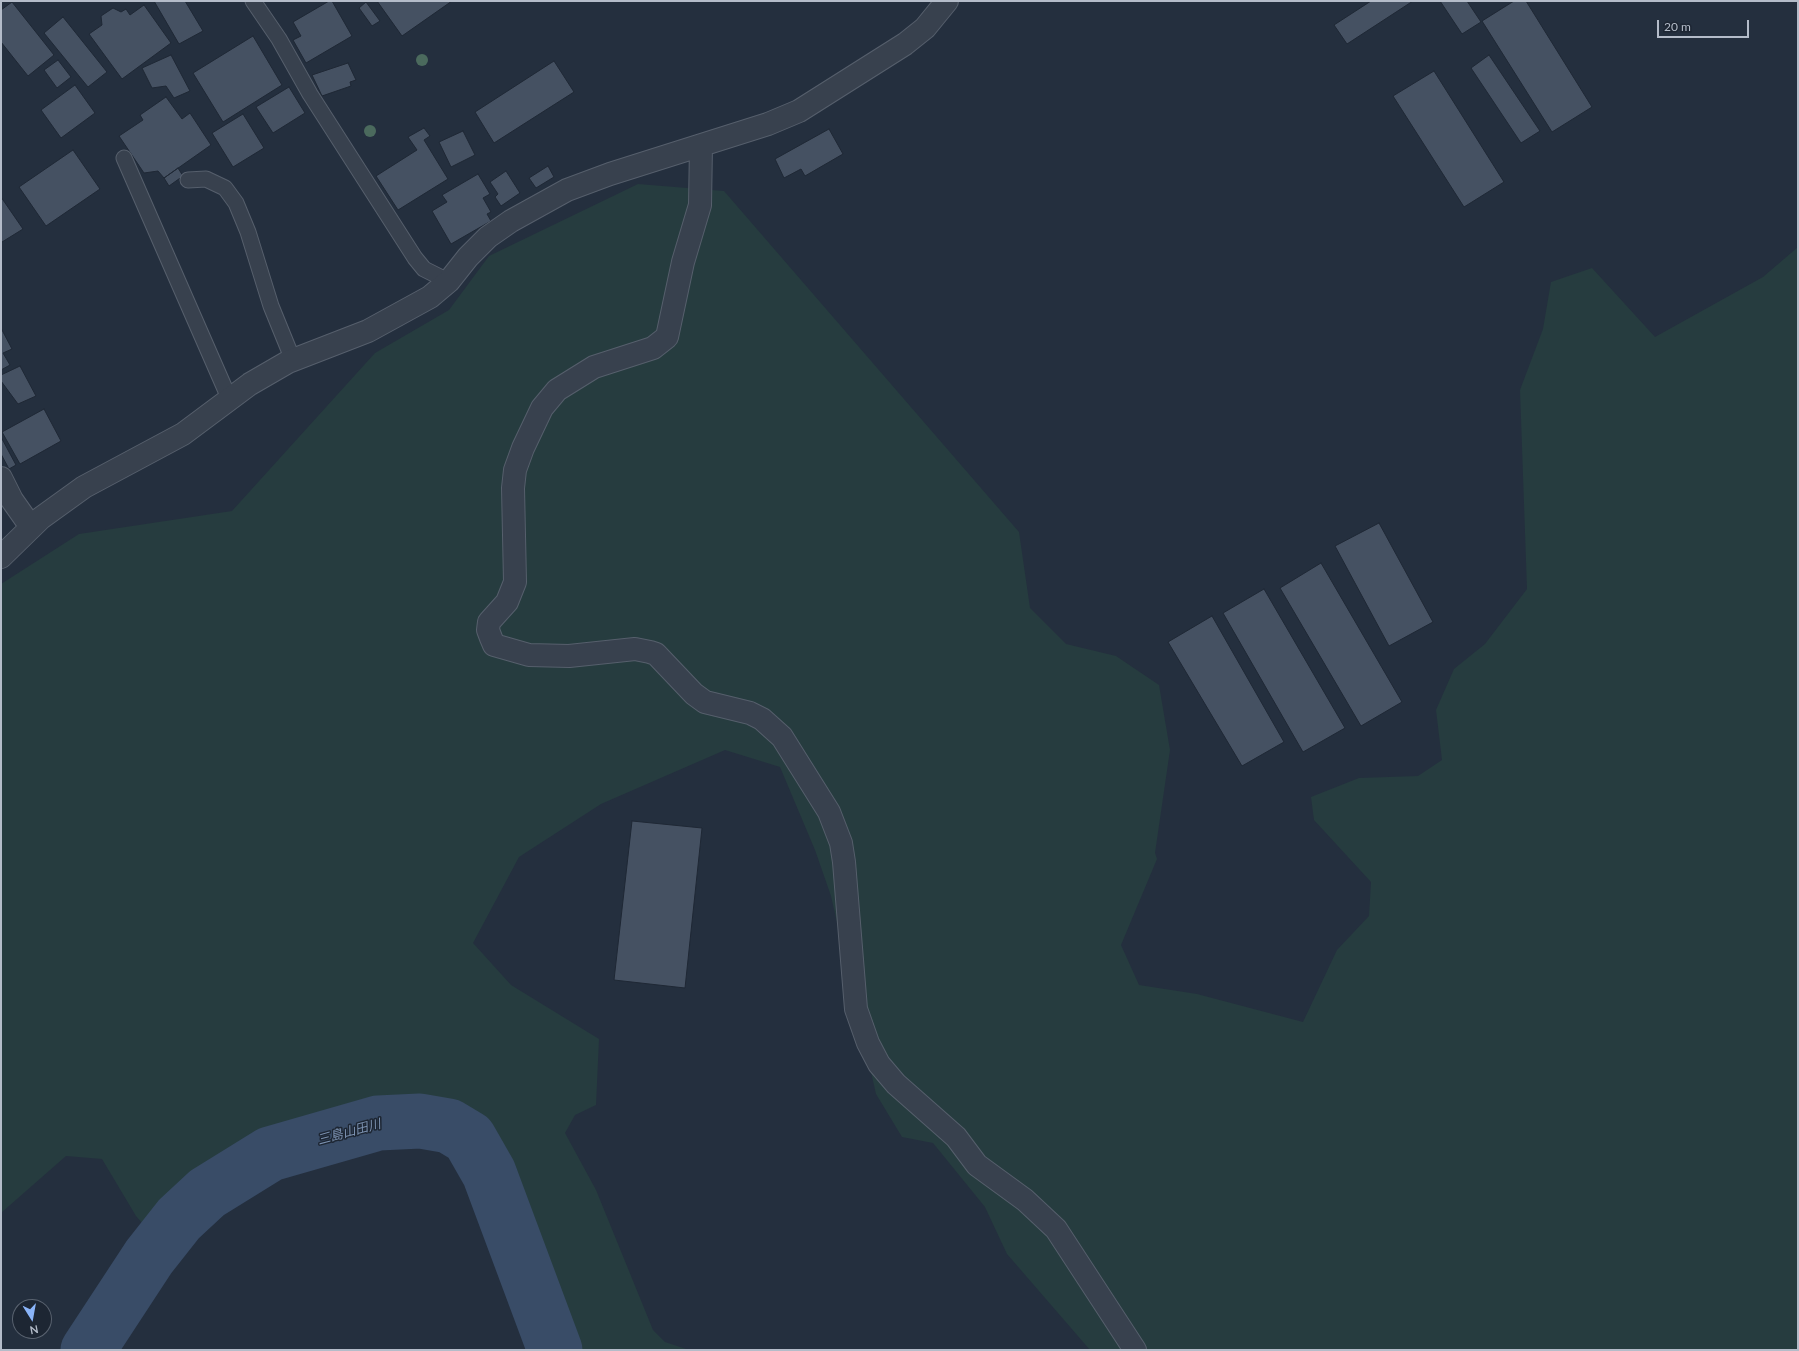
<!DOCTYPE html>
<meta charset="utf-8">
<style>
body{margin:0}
#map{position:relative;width:1799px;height:1351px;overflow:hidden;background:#242f3e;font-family:Lato,sans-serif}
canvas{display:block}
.frame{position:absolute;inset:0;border:2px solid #b4bcc9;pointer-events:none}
.north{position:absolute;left:12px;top:1299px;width:40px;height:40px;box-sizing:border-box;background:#1d2633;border:1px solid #59626f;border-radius:50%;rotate:169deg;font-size:11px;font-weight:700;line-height:16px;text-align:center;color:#b4bcc9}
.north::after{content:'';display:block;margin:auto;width:14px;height:18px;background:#8ab4f8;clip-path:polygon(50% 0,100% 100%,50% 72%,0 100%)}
.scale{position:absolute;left:1657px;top:20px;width:92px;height:18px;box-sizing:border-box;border:2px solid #b4bcc9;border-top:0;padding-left:5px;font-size:12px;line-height:14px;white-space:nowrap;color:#b4bcc9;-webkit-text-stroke:3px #1d2633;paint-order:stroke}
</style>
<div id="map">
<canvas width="1799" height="1351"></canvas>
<div class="frame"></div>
<div class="north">N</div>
<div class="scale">20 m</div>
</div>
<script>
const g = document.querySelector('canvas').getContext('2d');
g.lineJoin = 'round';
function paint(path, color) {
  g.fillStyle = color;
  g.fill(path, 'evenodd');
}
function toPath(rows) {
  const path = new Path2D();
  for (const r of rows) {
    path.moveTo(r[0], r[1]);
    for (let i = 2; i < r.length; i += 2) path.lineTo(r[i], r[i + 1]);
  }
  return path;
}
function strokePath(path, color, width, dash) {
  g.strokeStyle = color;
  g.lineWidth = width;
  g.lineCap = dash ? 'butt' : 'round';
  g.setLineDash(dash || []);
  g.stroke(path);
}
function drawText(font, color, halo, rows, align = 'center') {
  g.font = font + ' Lato,"Noto Sans JP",sans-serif';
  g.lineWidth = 3;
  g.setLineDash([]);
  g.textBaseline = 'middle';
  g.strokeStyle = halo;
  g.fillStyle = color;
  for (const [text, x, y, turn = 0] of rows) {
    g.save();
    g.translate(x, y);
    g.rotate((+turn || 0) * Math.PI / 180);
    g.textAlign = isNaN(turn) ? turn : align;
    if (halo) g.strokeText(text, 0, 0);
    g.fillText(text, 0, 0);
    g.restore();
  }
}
paint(toPath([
 [638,184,724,191,1019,532,1030,608,1066,644,1116,656,1159,685,1170,750,1155,853,1157,859,1121,945,1139,985,1197,994,1303,1022,1337,950,1369,916,1371,882,1314,820,1311,797,1359,778,1418,776,1442,760,1436,710,1454,669,1485,644,1527,589,1520,390,1543,329,1551,282,1592,268,1655,337,1763,277,1798,247,1798,1350,1090,1350,1007,1254,985,1207,933,1143,902,1137,876,1094,831,896,815,850,780,767,725,750,601,804,519,857,473,943,511,985,599,1039,596,1105,575,1115,565,1133,596,1190,653,1330,665,1342,689,1350,573,1350,519,1204,485,1131,454,1108,383,1105,333,1158,259,1185,211,1214,149,1231,136,1216,102,1159,66,1156,1,1213,1,584,79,534,232,511,375,353,449,310,489,256]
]), '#263c3f');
strokePath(toPath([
 [88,1350,149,1257,179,1219,207,1193,270,1154,378,1123,420,1121,449,1126,469,1138,489,1173,555,1350]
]), '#394c67', 55);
const building = toPath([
 [154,1,185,1,203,31,179,44,154,1],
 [329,1,332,1,352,36,306,63,293,40,301,36,293,22,329,1],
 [377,1,452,1,402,36,377,1],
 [1371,1,1413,1,1347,44,1334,25,1371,1],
 [1440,1,1467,1,1481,22,1462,34,1440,1],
 [1514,1,1526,1,1592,107,1552,132,1482,21,1514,1],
 [12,2,54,55,28,76,1,42,1,10,12,2],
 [366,2,380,21,372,26,359,8,366,2],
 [144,5,171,43,122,79,89,34,102,25,101,16,113,8,121,12,126,9,130,15,144,5],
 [63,17,107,72,88,87,44,33,63,17],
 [253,36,282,85,223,122,193,73,253,36],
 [171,55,190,91,174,98,166,86,152,88,142,68,171,55],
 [1489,55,1540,131,1521,143,1471,68,1489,55],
 [58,60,71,77,57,88,44,70,58,60],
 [554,61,574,92,494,143,475,112,554,61],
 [348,63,356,80,350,82,351,86,322,96,312,75,348,63],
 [1434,71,1504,182,1464,207,1393,96,1434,71],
 [75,85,95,113,61,138,41,110,75,85],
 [289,87,305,113,273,133,256,107,289,87],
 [166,97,182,119,190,113,211,145,164,178,158,171,144,173,119,136,143,120,140,115,166,97],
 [243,114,264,148,233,167,212,133,243,114],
 [424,128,430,136,424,140,448,179,398,210,376,176,417,150,408,137,424,128],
 [829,129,843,154,805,176,801,169,784,178,775,159,829,129],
 [463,131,475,155,451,167,439,142,463,131],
 [73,150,100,189,46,226,19,187,73,150],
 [548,166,554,177,536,188,529,178,548,166],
 [178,168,183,176,169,186,164,178,178,168],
 [506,171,520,193,501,206,495,197,498,194,490,182,506,171],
 [478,174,490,194,483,198,491,212,487,214,491,221,451,244,432,211,447,202,442,195,478,174],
 [1,197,23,229,2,242,1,241,1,197],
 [1,328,12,349,3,353,10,365,1,370,1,328],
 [20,366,36,396,18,404,1,381,1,375,20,366],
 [44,409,61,441,20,464,2,432,44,409],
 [1,437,16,465,9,469,1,454,1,437],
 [1379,523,1433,622,1389,646,1335,546,1379,523],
 [1321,563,1402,702,1361,726,1280,588,1321,563],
 [1264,589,1345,728,1303,752,1223,613,1264,589],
 [1212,616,1284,742,1242,766,1168,642,1212,616],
 [632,821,702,828,685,988,614,980,632,821]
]);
paint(building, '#455162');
strokePath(building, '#1f2835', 1);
const lane = toPath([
 [253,1,279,39,310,94,415,258,424,269,448,281],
 [124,158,229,398],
 [188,180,206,179,225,188,236,203,248,232,271,306,293,360]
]);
const street = toPath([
 [701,146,700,205,683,262,667,337,653,348,594,367,557,390,542,408,523,448,515,470,513,488,515,582,507,602,489,622,488,630,491,638,494,645,529,655,569,656,635,649,650,652,656,654,694,694,705,702,750,713,762,719,782,737,829,812,841,843,844,862,856,1009,868,1043,879,1064,896,1084,956,1137,977,1165,1025,1200,1056,1229,1135,1350],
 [1,478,12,500,31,527],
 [1,557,41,518,84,487,183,434,250,384,288,362,368,331,430,297,449,281,468,257,488,237,511,221,567,190,610,174,768,124,799,111,905,44,925,28,947,1]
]);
strokePath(lane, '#565f6c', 17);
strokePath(street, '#565f6c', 24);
strokePath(lane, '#38414e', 15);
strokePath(street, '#38414e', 22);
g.fillStyle = '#4b6a5d';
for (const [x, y] of [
 [422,60],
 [370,131]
]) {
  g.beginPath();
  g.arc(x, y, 6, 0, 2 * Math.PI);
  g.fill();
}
drawText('italic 13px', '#7c92b1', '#1d2633', [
 ["三島山田川",349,1132,-15]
]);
</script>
